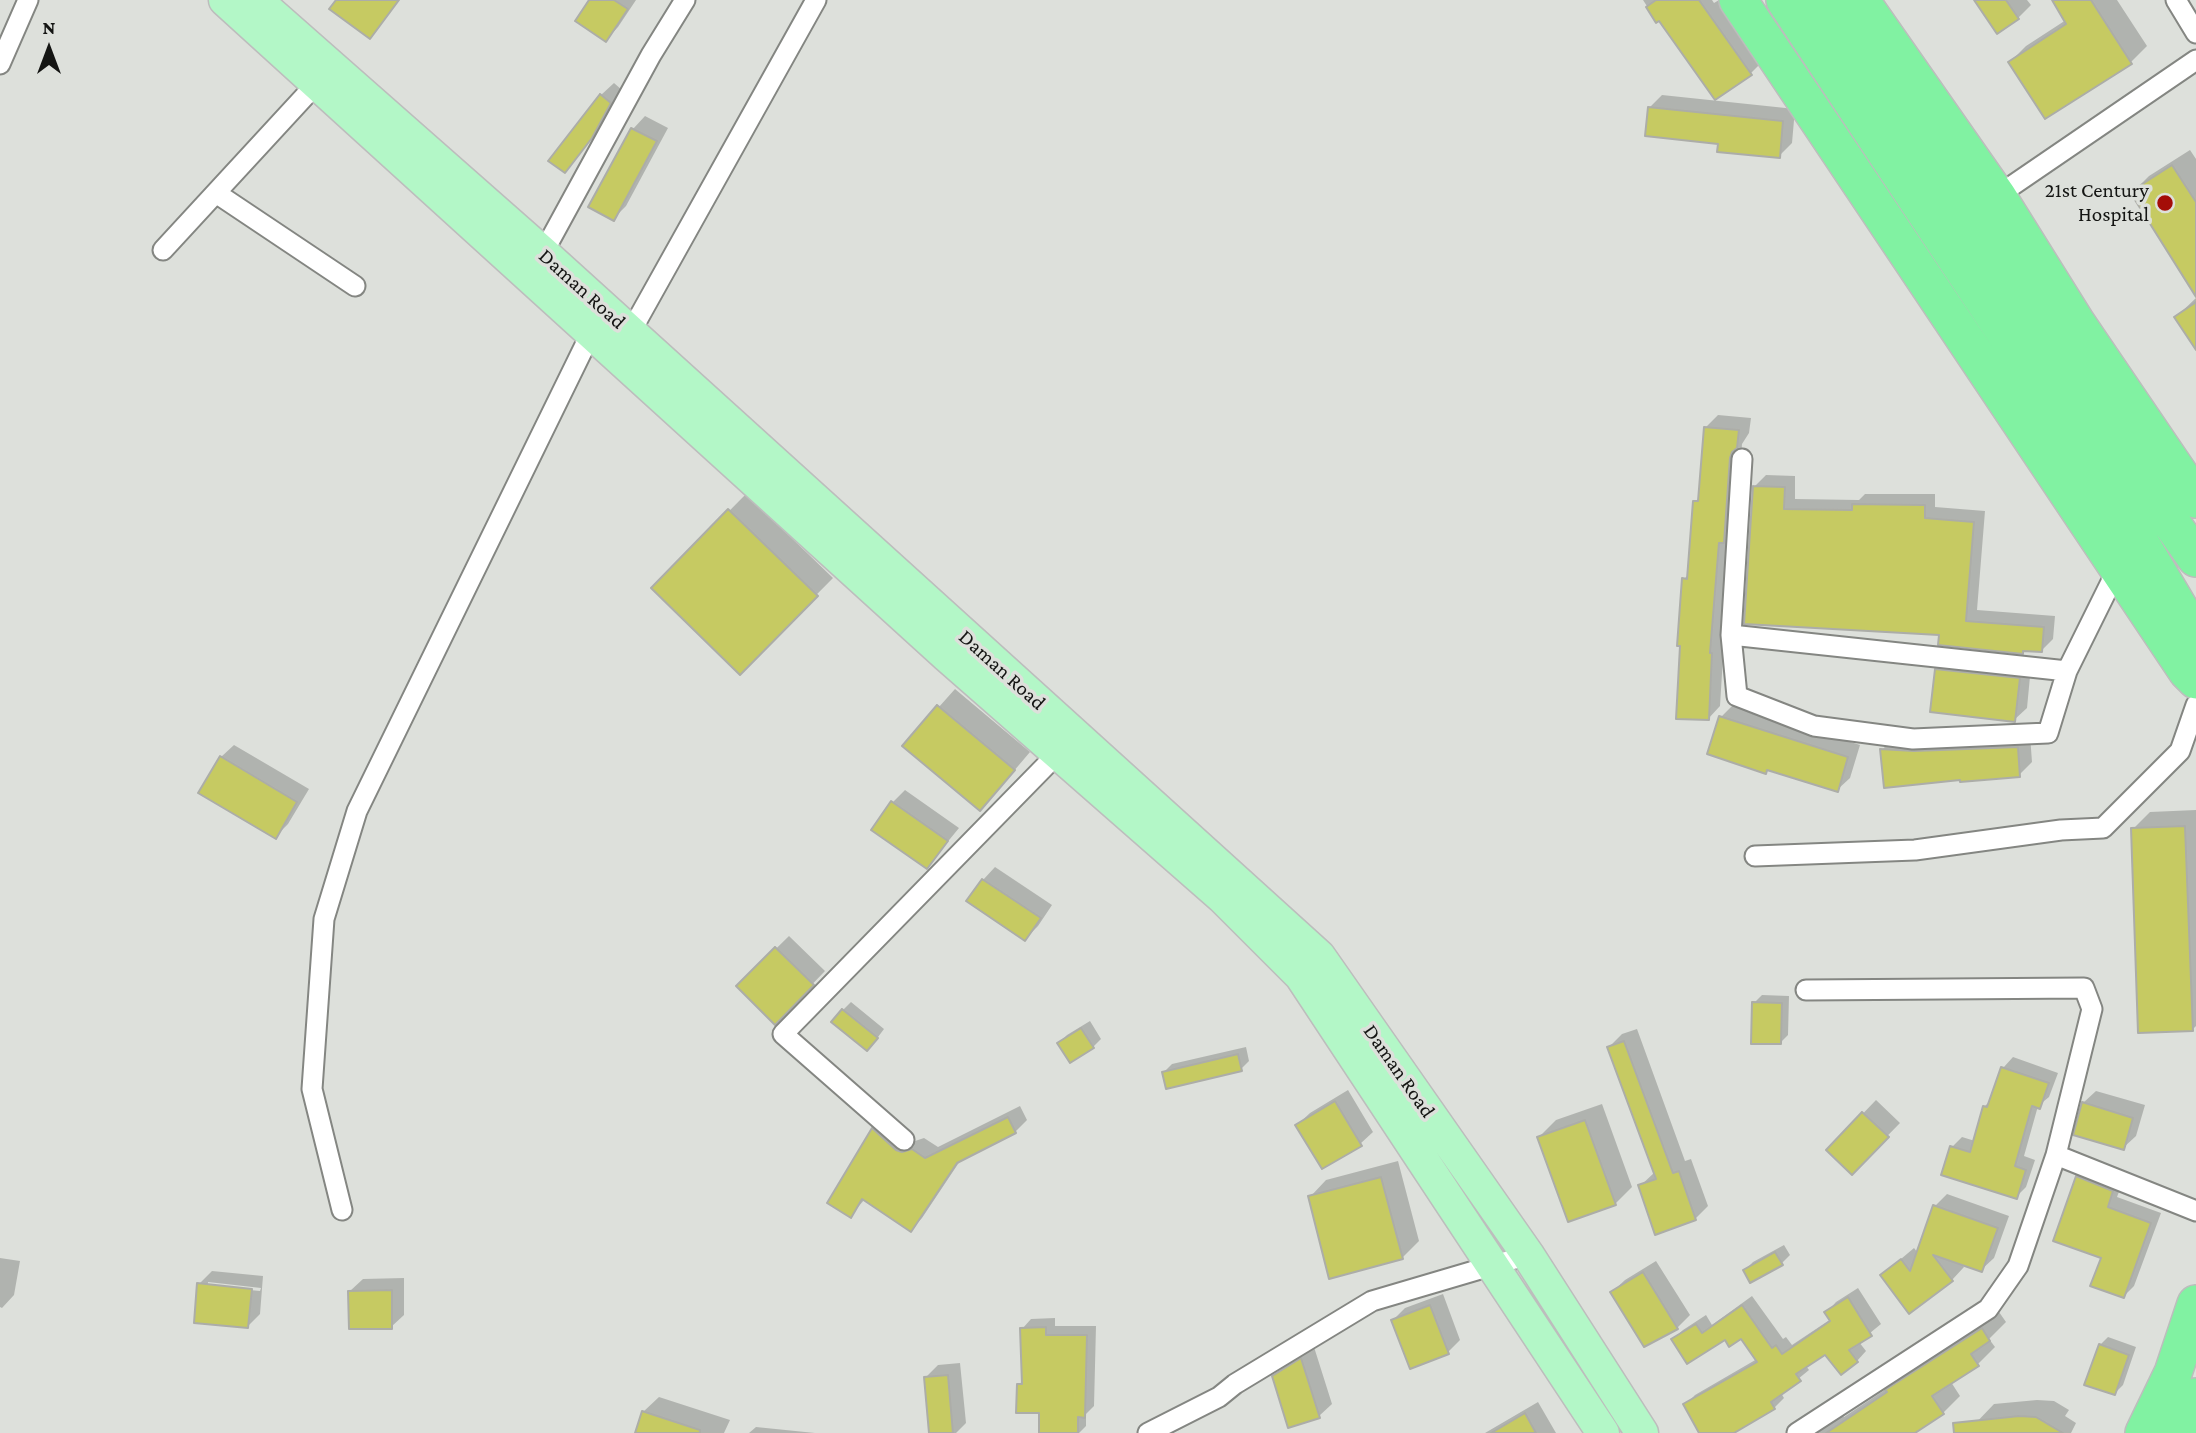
<!DOCTYPE html>
<style>
body{margin:0}
#map{position:relative;width:2196px;height:1433px;overflow:hidden;background:#dde0db;font-family:"Crimson Pro",serif}
canvas{display:block}
.north{position:absolute;left:14px;top:14px;width:70px;height:70px;-webkit-text-stroke:5px #dde0db;paint-order:stroke;rotate:0deg;font-size:19px;font-weight:700;line-height:28px;text-align:center;color:#141513}
.north::after{content:'';display:block;margin:auto;width:24px;height:32px;background:#141513;clip-path:polygon(50% 0,100% 100%,50% 72%,0 100%)}
</style>
<div id="map">
<canvas width="2196" height="1433"></canvas>
<div class="north">N</div>
</div>
<script>
const g = document.querySelector('canvas').getContext('2d');
g.lineJoin = 'round';
function paint(path, color) {
  g.fillStyle = color;
  g.fill(path, 'evenodd');
}
function toPath(rows) {
  const path = new Path2D();
  for (const r of rows) {
    path.moveTo(r[0], r[1]);
    for (let i = 2; i < r.length; i += 2) path.lineTo(r[i], r[i + 1]);
  }
  return path;
}
function strokePath(path, color, width, dash) {
  g.strokeStyle = color;
  g.lineWidth = width;
  g.lineCap = dash ? 'butt' : 'round';
  g.setLineDash(dash || []);
  g.stroke(path);
}
function drawText(font, color, halo, rows, align = 'center') {
  g.font = font + ' "Crimson Pro",serif';
  g.lineWidth = 7;
  g.setLineDash([]);
  g.textBaseline = 'middle';
  g.strokeStyle = halo;
  g.fillStyle = color;
  for (const [text, x, y, turn = 0] of rows) {
    g.save();
    g.translate(x, y);
    g.rotate((+turn || 0) * Math.PI / 180);
    g.textAlign = isNaN(turn) ? turn : align;
    if (halo) g.strokeText(text, 0, 0);
    g.fillText(text, 0, 0);
    g.restore();
  }
}
paint(toPath([
 [591,0,636,0,618,27,606,40],
 [1643,0,1712,0,1714,3,1719,0,1762,62,1750,74,1659,18,1656,20],
 [1976,0,2027,0,2031,5,2018,18,1998,31],
 [2054,0,2117,0,2147,46,2131,62,2046,117,2010,62,2026,46,2066,20],
 [614,83,622,90,604,124,565,171,601,95],
 [1662,95,1795,109,1792,143,1779,156,1720,142,1649,108],
 [645,116,668,128,626,206,613,219,590,207,633,129],
 [2190,150,2196,159,2196,293,2132,193,2149,176],
 [2196,298,2196,347,2176,317],
 [1718,415,1751,418,1749,433,1742,444,1736,529,1730,535,1722,641,1724,641,1720,706,1708,719,1684,579,1689,574,1695,502,1700,497,1705,428],
 [1766,475,1795,476,1795,499,1859,500,1865,494,1935,494,1935,507,1985,511,1977,610,2055,616,2053,639,2041,651,2025,649,2022,652,1941,633,1754,487],
 [746,494,833,578,740,672,653,588],
 [1949,657,2031,666,2027,708,2014,720,1936,670],
 [955,689,1030,752,996,792,905,745],
 [1734,704,1860,745,1850,778,1837,790,1768,769,1766,772,1709,753,1721,717],
 [2030,735,2032,762,2019,775,1882,750,1894,737],
 [234,745,309,789,288,824,275,837,221,757],
 [905,790,959,828,927,867,893,802],
 [2196,810,2196,1026,2192,1030,2133,829,2150,812],
 [995,867,1052,905,1038,926,1025,939,969,901,983,880],
 [789,936,825,971,775,1023,738,986],
 [1762,995,1789,996,1788,1035,1780,1043,1754,1003],
 [851,1002,884,1029,875,1041,843,1010],
 [1090,1021,1101,1039,1093,1047,1059,1043,1067,1035],
 [1637,1029,1685,1161,1691,1159,1708,1206,1695,1219,1640,1186,1655,1172,1609,1047,1622,1034],
 [1246,1047,1249,1061,1241,1069,1164,1072,1172,1064],
 [2013,1057,2058,1073,2049,1097,2038,1106,2024,1156,2035,1160,2026,1187,2016,1197,1952,1147,1962,1137,1975,1141,1984,1107,1991,1100,2003,1068],
 [1348,1090,1373,1132,1360,1144,1297,1125,1310,1113],
 [2096,1091,2145,1105,2136,1136,2123,1148,2083,1103],
 [1876,1100,1900,1123,1852,1172,1828,1150],
 [1602,1104,1632,1187,1615,1204,1539,1137,1556,1120],
 [1020,1106,1027,1120,1015,1132,962,1158,922,1218,911,1229,865,1199,851,1215,873,1129,885,1118,908,1138,915,1141,924,1138,938,1147],
 [1398,1161,1419,1241,1402,1258,1310,1197,1326,1180],
 [2088,1167,2123,1181,2117,1197,2161,1213,2134,1286,2124,1296,2103,1257,2077,1177],
 [1947,1194,2009,1216,1994,1258,1981,1270,1961,1263,1964,1267,1952,1280,1882,1275,1914,1248,1918,1253,1935,1206],
 [1784,1245,1790,1255,1782,1263,1745,1270,1753,1262],
 [0,1258,20,1261,14,1295,2,1308,0,1307],
 [1656,1261,1690,1315,1677,1328,1644,1345,1612,1292,1625,1280],
 [212,1271,263,1276,260,1314,247,1327,199,1284],
 [208,1282,261,1288,260,1291,208,1286],
 [404,1278,404,1315,391,1327,350,1291,363,1279],
 [1858,1288,1881,1324,1859,1342,1866,1351,1857,1361,1825,1353,1806,1366,1809,1370,1781,1393,1784,1398,1774,1408,1730,1433,1701,1433,1685,1405,1695,1395,1757,1359,1741,1336,1673,1339,1683,1330,1706,1315,1712,1325,1752,1296,1783,1339,1786,1337,1792,1345,1831,1319,1827,1312,1836,1302],
 [1443,1294,1460,1340,1448,1352,1393,1320,1405,1308],
 [1999,1312,2006,1322,1989,1339,1995,1347,1978,1364,1951,1382,1960,1396,1943,1413,1912,1433,1801,1433,1842,1414,1844,1417,1895,1383,1905,1374],
 [1055,1318,1055,1326,1096,1326,1094,1406,1086,1414,1086,1426,1079,1433,1041,1433,1041,1412,1018,1385,1024,1380,1022,1329,1031,1319],
 [2108,1337,2136,1347,2123,1385,2115,1393,2100,1345],
 [1314,1347,1332,1404,1319,1416,1274,1376,1287,1364],
 [960,1363,966,1423,956,1433,931,1433,926,1377,938,1365],
 [659,1397,730,1420,724,1433,637,1433,643,1412],
 [2037,1400,2054,1401,2069,1410,2065,1416,2076,1423,2071,1433,1971,1433,1971,1428,1994,1404],
 [1538,1402,1556,1433,1485,1433],
 [756,1427,815,1433,749,1433]
]), '#0003');
const building = toPath([
 [336,0,399,0,370,39,329,9,336,0],
 [589,0,614,0,628,9,606,42,575,21,589,0],
 [1656,0,1699,0,1752,75,1715,100,1659,21,1656,23,1646,7,1656,0],
 [1974,0,2006,0,2019,19,1997,34,1974,0],
 [2052,0,2091,0,2132,64,2045,119,2008,62,2066,24,2052,0],
 [600,94,611,103,592,138,565,173,548,161,600,94],
 [1648,107,1783,121,1780,158,1717,152,1718,144,1645,136,1648,107],
 [631,128,657,141,614,221,588,207,631,128],
 [2172,165,2196,202,2196,297,2130,192,2172,165],
 [2196,302,2196,350,2174,317,2196,302],
 [1704,427,1739,430,1737,448,1732,452,1730,458,1724,543,1719,543,1710,653,1712,653,1709,720,1676,719,1680,646,1677,646,1682,578,1687,579,1693,501,1698,501,1704,427],
 [1753,486,1785,487,1784,509,1852,510,1852,504,1925,505,1925,518,1974,522,1966,621,2044,627,2042,652,2023,651,2023,654,1938,645,1939,635,1744,624,1753,486],
 [728,509,818,596,740,675,651,588,728,509],
 [1935,669,2020,678,2015,722,1930,712,1935,669],
 [937,705,1015,770,980,811,902,746,937,705],
 [1719,716,1848,757,1838,792,1767,770,1766,774,1707,754,1719,716],
 [2018,747,2020,777,1960,782,1960,780,1884,788,1880,749,1914,751,2018,747],
 [220,756,297,802,276,839,198,793,220,756],
 [891,801,948,841,927,869,871,830,891,801],
 [2185,826,2193,1031,2138,1033,2131,828,2185,826],
 [982,879,1041,918,1025,941,966,901,982,879],
 [775,947,814,985,775,1025,736,986,775,947],
 [1752,1002,1782,1003,1781,1044,1751,1044,1752,1002],
 [842,1009,878,1038,867,1051,831,1022,842,1009],
 [1081,1028,1094,1048,1070,1063,1057,1043,1081,1028],
 [1624,1041,1673,1173,1679,1171,1696,1220,1655,1235,1638,1185,1656,1179,1607,1047,1624,1041],
 [1238,1054,1242,1071,1166,1089,1162,1072,1238,1054],
 [2001,1067,2049,1083,2040,1109,2032,1106,2015,1166,2026,1170,2017,1199,1941,1175,1950,1146,1970,1152,1983,1106,1987,1107,2001,1067],
 [1335,1101,1362,1146,1322,1169,1295,1125,1335,1101],
 [2082,1102,2133,1118,2124,1150,2073,1135,2082,1102],
 [1862,1112,1889,1137,1852,1175,1826,1150,1862,1112],
 [1008,1117,1016,1133,957,1163,911,1232,862,1199,851,1218,827,1203,872,1128,896,1150,902,1152,912,1149,925,1158,1008,1117],
 [1585,1120,1616,1205,1568,1222,1537,1137,1585,1120],
 [2076,1176,2113,1191,2108,1207,2151,1223,2124,1298,2090,1286,2101,1258,2053,1241,2076,1176],
 [1381,1177,1403,1259,1329,1279,1308,1196,1381,1177],
 [1933,1205,1998,1228,1982,1272,1933,1255,1953,1281,1909,1314,1880,1275,1901,1259,1910,1271,1933,1205],
 [1775,1252,1783,1265,1750,1283,1743,1270,1775,1252],
 [1643,1272,1678,1329,1644,1347,1610,1292,1643,1272],
 [197,1283,252,1289,248,1328,194,1323,197,1283],
 [392,1290,392,1329,349,1329,348,1291,392,1290],
 [1848,1297,1872,1336,1849,1350,1858,1362,1841,1375,1825,1355,1796,1374,1801,1381,1771,1402,1775,1409,1734,1433,1699,1433,1683,1404,1757,1362,1741,1339,1729,1347,1725,1340,1687,1364,1671,1339,1696,1324,1702,1333,1742,1305,1772,1348,1776,1345,1782,1354,1830,1321,1824,1312,1848,1297],
 [1430,1305,1449,1354,1410,1369,1391,1320,1430,1305],
 [1046,1327,1046,1335,1087,1335,1085,1418,1078,1417,1078,1433,1039,1433,1039,1413,1016,1413,1017,1384,1022,1384,1020,1328,1046,1327],
 [1982,1328,1990,1341,1971,1354,1979,1366,1932,1396,1944,1414,1915,1433,1826,1433,1887,1392,1885,1390,1982,1328],
 [2099,1344,2129,1355,2115,1395,2084,1385,2099,1344],
 [1301,1358,1320,1418,1288,1428,1272,1376,1301,1358],
 [948,1375,953,1433,929,1433,924,1377,948,1375],
 [642,1411,700,1430,700,1433,635,1433,642,1411],
 [1525,1413,1536,1433,1491,1433,1525,1413],
 [2019,1416,2036,1417,2063,1433,1954,1433,1953,1423,2019,1416]
]);
paint(building, '#c6ca62');
strokePath(building, '#acada8', 2);
const street = toPath([
 [2176,0,2196,33],
 [0,64,28,0],
 [216,193,355,286],
 [1997,196,2196,60],
 [163,250,317,83],
 [537,260,543,253,651,55,685,0],
 [630,333,816,0],
 [1742,459,1731,635,1737,696,1814,726,1913,739,2048,733,2067,671],
 [1731,635,2067,671,2118,568],
 [1755,856,1915,850,2061,830,2103,828,2180,751,2196,705],
 [904,1140,783,1034,1065,746],
 [2056,1155,2196,1211],
 [342,1210,312,1089,324,919,357,811,591,333,599,326],
 [1148,1433,1219,1397,1235,1384,1372,1301,1528,1255],
 [1797,1433,1988,1309,2018,1266,2056,1155,2092,1009,2084,988,1806,990]
]);
const primary = toPath([
 [225,0,947,656,1222,897,1301,976,1603,1433],
 [256,0,543,253,1319,956,1528,1255,1642,1433]
]);
const highway = toPath([
 [1738,0,2187,671,2196,680],
 [1785,0,2106,485,2196,637],
 [1823,0,2130,464,2196,558],
 [1860,0,1997,196,2077,324,2196,499],
 [2144,1433,2173,1373,2196,1304],
 [2180,1433,2196,1397]
]);
strokePath(street, '#848682', 23);
strokePath(primary, '#bdbdbd', 35);
strokePath(highway, '#bdbdbd', 40);
strokePath(street, '#fff', 19);
strokePath(primary, '#b3f7c7', 32);
strokePath(highway, '#81f2a2', 37);
for (const [x, y, r, color] of [
 [2165,203,9,"#a40d08"]
]) {
  const dot = new Path2D();
  dot.arc(x, y, r, 0, 2 * Math.PI);
  g.fillStyle = color;
  g.fill(dot);
  strokePath(dot, '#dde0db', 2.5);
}
drawText('21px', '#141513', '#dde0db', [
 ["21st Century",2149,191],
 ["Hospital",2149,215]
], 'right');
drawText('21px', '#141513', '#dde0db', [
 ["Daman Road",582,289,42],
 ["Daman Road",1002,670,42],
 ["Daman Road",1399,1071,55]
]);
</script>
